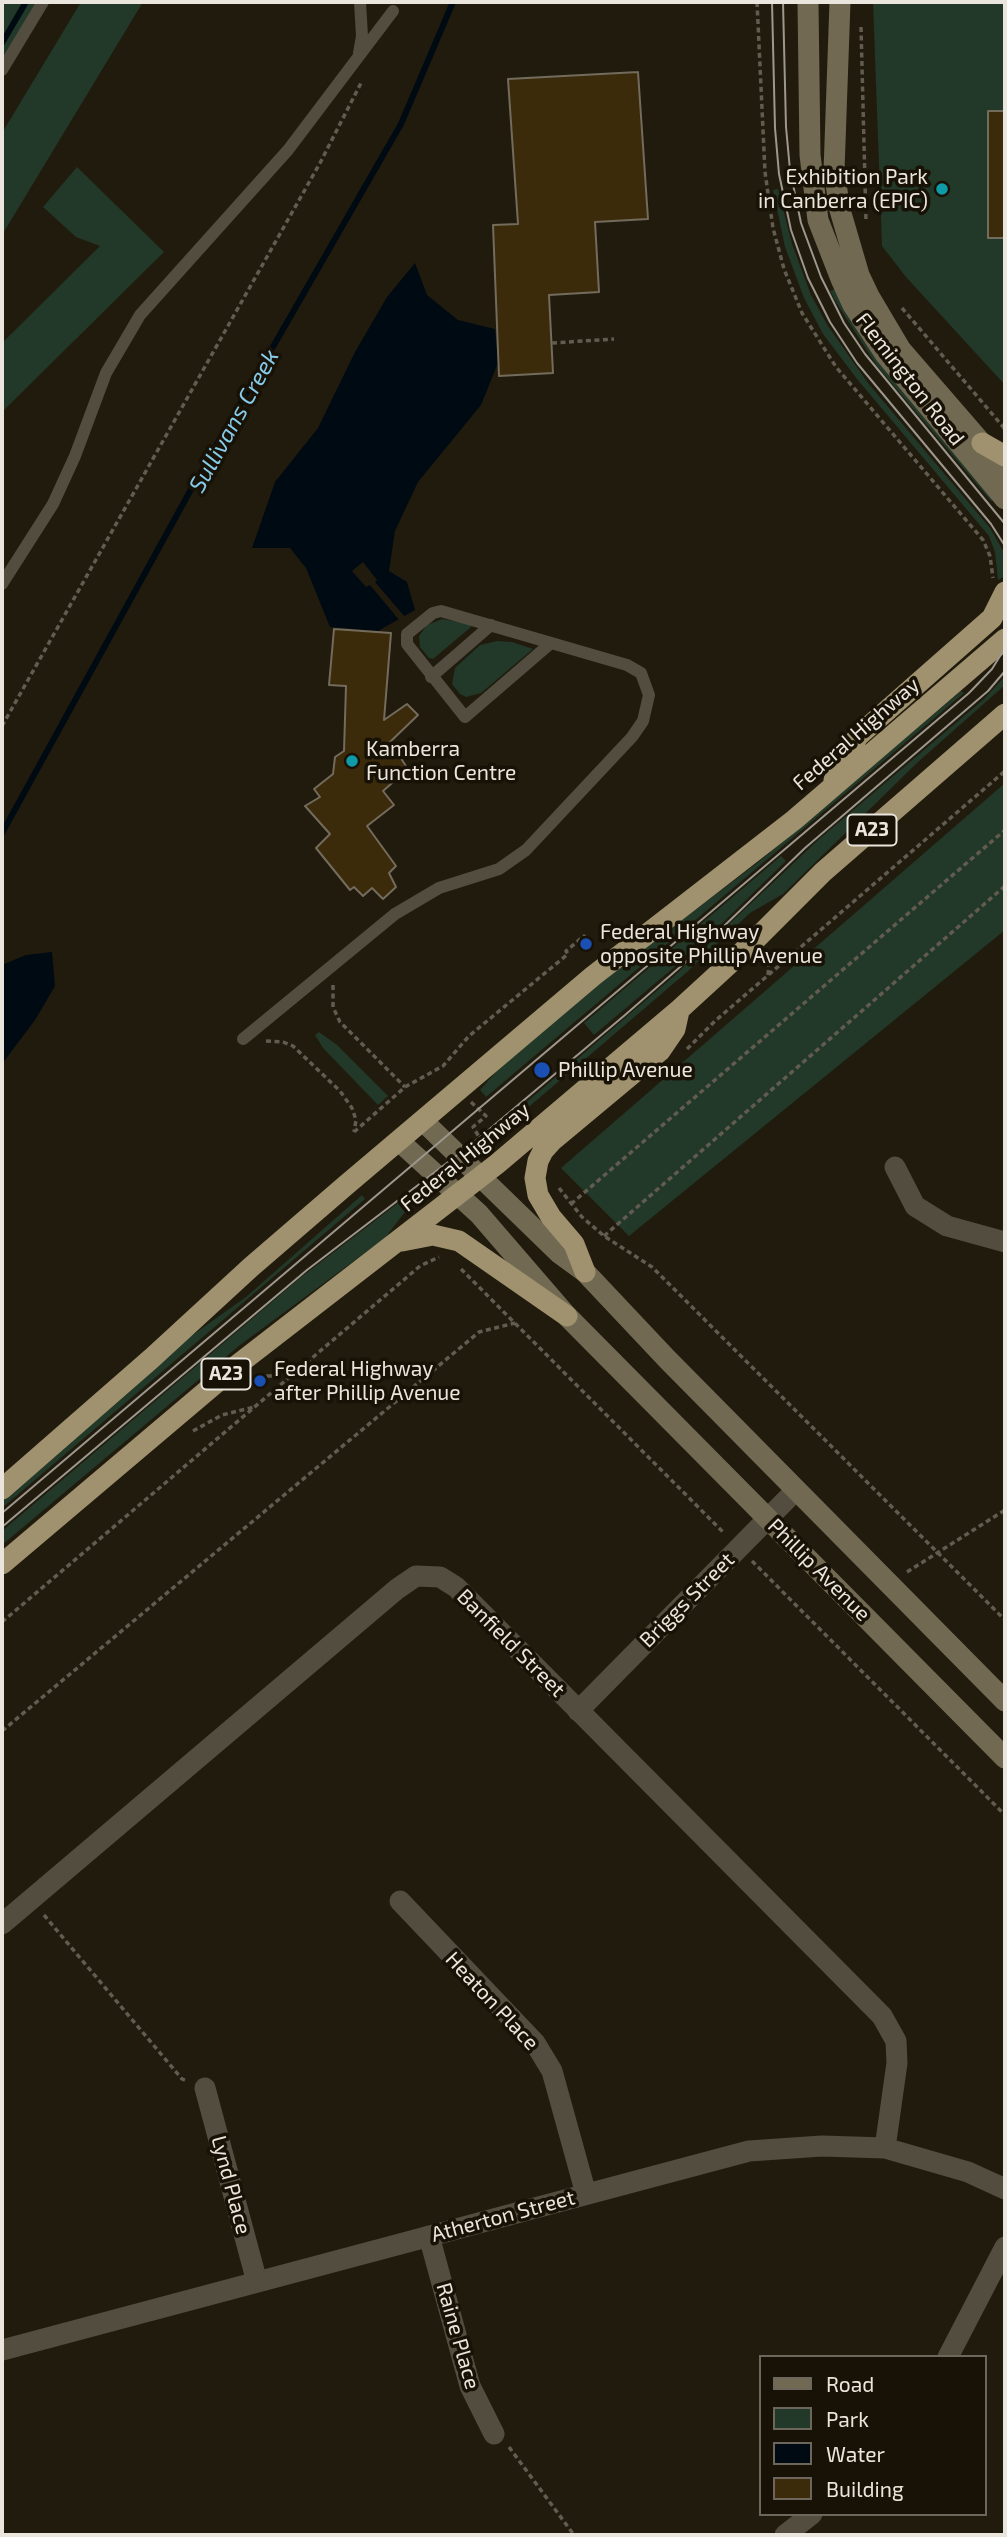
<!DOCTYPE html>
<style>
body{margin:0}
#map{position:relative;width:1007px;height:2537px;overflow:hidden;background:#211b0e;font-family:"Exo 2",sans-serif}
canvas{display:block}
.frame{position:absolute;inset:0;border:4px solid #eae5dd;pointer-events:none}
.legend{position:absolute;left:759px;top:2355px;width:228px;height:161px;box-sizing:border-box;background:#181206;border:2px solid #6c665c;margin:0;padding:9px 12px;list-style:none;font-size:21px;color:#eae5dd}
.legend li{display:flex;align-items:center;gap:14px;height:35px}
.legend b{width:35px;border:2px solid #6c665c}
</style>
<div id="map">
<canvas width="1007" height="2537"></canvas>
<div class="frame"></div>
<ul class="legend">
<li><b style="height:9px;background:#726953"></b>Road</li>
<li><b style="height:19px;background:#223828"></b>Park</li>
<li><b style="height:19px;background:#000a12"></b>Water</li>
<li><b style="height:19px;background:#3b2b0b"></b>Building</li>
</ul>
</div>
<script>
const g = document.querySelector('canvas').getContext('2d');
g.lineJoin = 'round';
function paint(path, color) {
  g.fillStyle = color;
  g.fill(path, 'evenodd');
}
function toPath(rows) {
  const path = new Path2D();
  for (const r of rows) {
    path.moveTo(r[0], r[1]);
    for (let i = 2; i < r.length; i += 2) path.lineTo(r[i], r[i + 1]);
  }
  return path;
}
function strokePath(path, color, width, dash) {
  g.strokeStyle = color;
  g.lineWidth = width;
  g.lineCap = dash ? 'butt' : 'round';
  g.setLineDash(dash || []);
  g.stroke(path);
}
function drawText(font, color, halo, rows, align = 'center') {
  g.font = font + ' "Exo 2",sans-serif';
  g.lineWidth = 7;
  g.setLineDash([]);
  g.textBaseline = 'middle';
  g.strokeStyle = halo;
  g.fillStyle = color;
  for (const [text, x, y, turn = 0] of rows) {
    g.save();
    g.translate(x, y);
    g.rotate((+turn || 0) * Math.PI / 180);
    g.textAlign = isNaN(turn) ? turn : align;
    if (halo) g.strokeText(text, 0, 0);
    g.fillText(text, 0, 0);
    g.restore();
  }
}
paint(toPath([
 [2,2,38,2,2,62],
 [81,2,143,2,2,235,2,133],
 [873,2,1005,2,1005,385,906,277,882,246],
 [77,167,164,252,2,412,2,343,100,246,76,237,43,207],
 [778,189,792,244,811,295,828,326,868,383,990,528,1005,554,1005,576,998,580,995,552,989,536,857,379,823,334,804,298,785,247,773,190],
 [835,289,996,496,991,501,877,366,839,307,830,291],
 [442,619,471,624,471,627,433,659,429,658,420,647,419,636,427,625],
 [497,641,512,642,533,649,481,693,466,697,460,694,452,684,455,668,480,645],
 [1005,676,1005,685,918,762,783,894,750,913,687,972,604,1043,505,1127,502,1123,673,977,818,840,984,699],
 [961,691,964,693,486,1097,480,1090,502,1065,599,983,761,860],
 [1005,783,1005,930,629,1236,561,1168],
 [781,856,786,861,697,948,594,1035,584,1023],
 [319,1032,337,1045,388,1096,378,1105,323,1048,315,1035],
 [362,1195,365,1199,2,1508,2,1501,105,1412,184,1341,246,1297],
 [398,1203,405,1212,385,1238,240,1345,2,1545,2,1531,300,1278]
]), '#223828');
paint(toPath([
 [415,263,427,295,458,320,495,329,498,363,481,405,418,482,395,531,389,571,407,582,415,610,378,631,330,627,306,568,290,548,252,548,275,482,318,428,355,352,387,297],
 [52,952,55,986,35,1020,2,1064,2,965,26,955]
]), '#000a12');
paint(toPath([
 [363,562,377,580,375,582,405,617,400,621,370,585,366,587,352,571]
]), '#211b0e');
strokePath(toPath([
 [2,43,26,2],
 [2,833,189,493,401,124,453,2]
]), '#000a12', 6);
const building = toPath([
 [638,72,648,219,595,222,599,292,549,295,553,373,499,376,493,225,518,224,508,79,638,72],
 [988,111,1005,111,1005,238,988,238,988,111],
 [334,629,391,633,384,720,407,704,418,715,390,742,408,769,383,791,394,805,367,826,396,866,389,873,396,887,383,899,372,888,363,896,354,887,350,890,316,848,330,834,305,806,320,797,314,789,333,774,335,757,344,751,346,686,329,685,334,629]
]);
paint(building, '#3b2b0b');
strokePath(building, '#736b5c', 2);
strokePath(toPath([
 [757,2,765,172,773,228,784,269,802,313,836,367,983,540,990,556,993,578],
 [861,27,866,222],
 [902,308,1005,429],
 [552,343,614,339],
 [2,726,320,163,361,83],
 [768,975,770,953],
 [333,985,333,1007,340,1022,405,1087],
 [266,1041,283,1042,293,1046,340,1091,352,1108,356,1120,354,1132],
 [687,1049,715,1021,1005,771],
 [471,1102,486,1116,473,1127,486,1148],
 [354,1132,405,1087,443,1066,469,1036,568,954,566,951,584,936,589,941],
 [559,1188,582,1217,604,1236,652,1267,1005,1620],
 [571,1204,1005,830],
 [604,1236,1005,886],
 [461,1269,725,1534],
 [260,1381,267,1376,276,1376,290,1367,298,1369],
 [193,1431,222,1415,254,1407],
 [752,1561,1005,1815],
 [907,1572,1005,1510],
 [2,1622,420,1266,439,1257],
 [2,1731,479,1332,515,1323],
 [44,1915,182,2079,187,2081],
 [509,2447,574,2535]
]), '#615b50', 3.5, [5, 3.5]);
strokePath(toPath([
 [359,53,362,36,360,2],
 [2,70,43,2],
 [2,584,53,504,75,456,106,373,140,315,288,150,393,11],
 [431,677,491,625],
 [243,1039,395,914,439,888,499,869,526,850,632,737,643,721,649,695,641,673,627,665,441,611,433,613,407,634,407,644,465,717,551,643]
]), '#534d3f', 12);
strokePath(toPath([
 [895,1167,915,1206,947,1226,1005,1242],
 [578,1711,796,1490],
 [400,1901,535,2043,552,2071,586,2194],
 [2,1924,397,1589,416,1576,440,1577,456,1587,882,2016,896,2041,897,2063,885,2148],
 [205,2088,257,2282],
 [429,2236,470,2386,494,2434],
 [2,2350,749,2151,822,2146,885,2148,968,2172,1005,2189],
 [948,2357,1005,2247],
 [785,2535,812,2514]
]), '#534d3f', 21);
strokePath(toPath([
 [808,2,810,155,818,220,841,279,853,305,885,354,1005,499],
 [840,2,834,171,840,210,859,275,869,296,901,350,1005,470],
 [423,1121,559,1253,585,1272,667,1359,1005,1701],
 [399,1141,479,1214,567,1316,1005,1758]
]), '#726953', 21);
strokePath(toPath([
 [982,443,1005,456],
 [834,780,858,736,992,618,1005,592],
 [402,1241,433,1235,459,1241,567,1316],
 [585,1272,574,1244,551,1217,538,1195,535,1178,538,1161,543,1151,552,1141,660,1051,675,1029,679,1011],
 [2,1489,152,1358,251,1267,345,1186,593,976,794,820,1005,639],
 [2,1564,236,1366,497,1164,680,1009,752,943,823,872,1005,714]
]), '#a0926f', 21);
strokePath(toPath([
 [772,2,775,128,779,174,791,230,808,278,830,322,857,363,991,524,1005,546],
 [783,2,786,127,790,170,801,223,821,277,844,323,865,354,1005,524],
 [2,1513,969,693,992,669,1005,648],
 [2,1527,307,1270,473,1143,625,1015,695,954,805,848,988,691,1005,671]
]), '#9d978d', 2);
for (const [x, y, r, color] of [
 [942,189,7,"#0f9aa8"],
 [352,761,7,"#0f9aa8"],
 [586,944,7,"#1a4fb4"],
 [542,1070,9,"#1a4fb4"],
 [260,1381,7,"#1a4fb4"]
]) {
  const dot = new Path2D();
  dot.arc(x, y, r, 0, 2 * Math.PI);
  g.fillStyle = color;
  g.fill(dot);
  strokePath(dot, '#181206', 2.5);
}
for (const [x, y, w] of [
 [872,830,49],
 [226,1374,49]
]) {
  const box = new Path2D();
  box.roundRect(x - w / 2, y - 15.5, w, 31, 5);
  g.fillStyle = '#181206';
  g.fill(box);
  strokePath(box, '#eae5dd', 2);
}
drawText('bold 19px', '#eae5dd', null, [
 ["A23",872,830],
 ["A23",226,1374]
]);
drawText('21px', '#eae5dd', '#181206', [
 ["Exhibition Park",928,177,"right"],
 ["in Canberra (EPIC)",928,201,"right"],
 ["Kamberra",366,749],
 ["Function Centre",366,773],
 ["Federal Highway",600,932],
 ["opposite Phillip Avenue",600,956],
 ["Phillip Avenue",558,1070],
 ["Federal Highway",274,1369],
 ["after Phillip Avenue",274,1393]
], 'left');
drawText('21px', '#eae5dd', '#181206', [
 ["Flemington Road",910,379,52],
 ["Federal Highway",856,734,-41],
 ["Federal Highway",465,1157,-39],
 ["Phillip Avenue",819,1570,45],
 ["Briggs Street",687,1600,-45],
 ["Banfield Street",511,1643,45],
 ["Heaton Place",492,2001,47],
 ["Lynd Place",231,2185,75],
 ["Atherton Street",503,2216,-15],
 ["Raine Place",458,2336,74]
]);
drawText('italic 23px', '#86cbea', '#181206', [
 ["Sullivans Creek",234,421,-61]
]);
</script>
